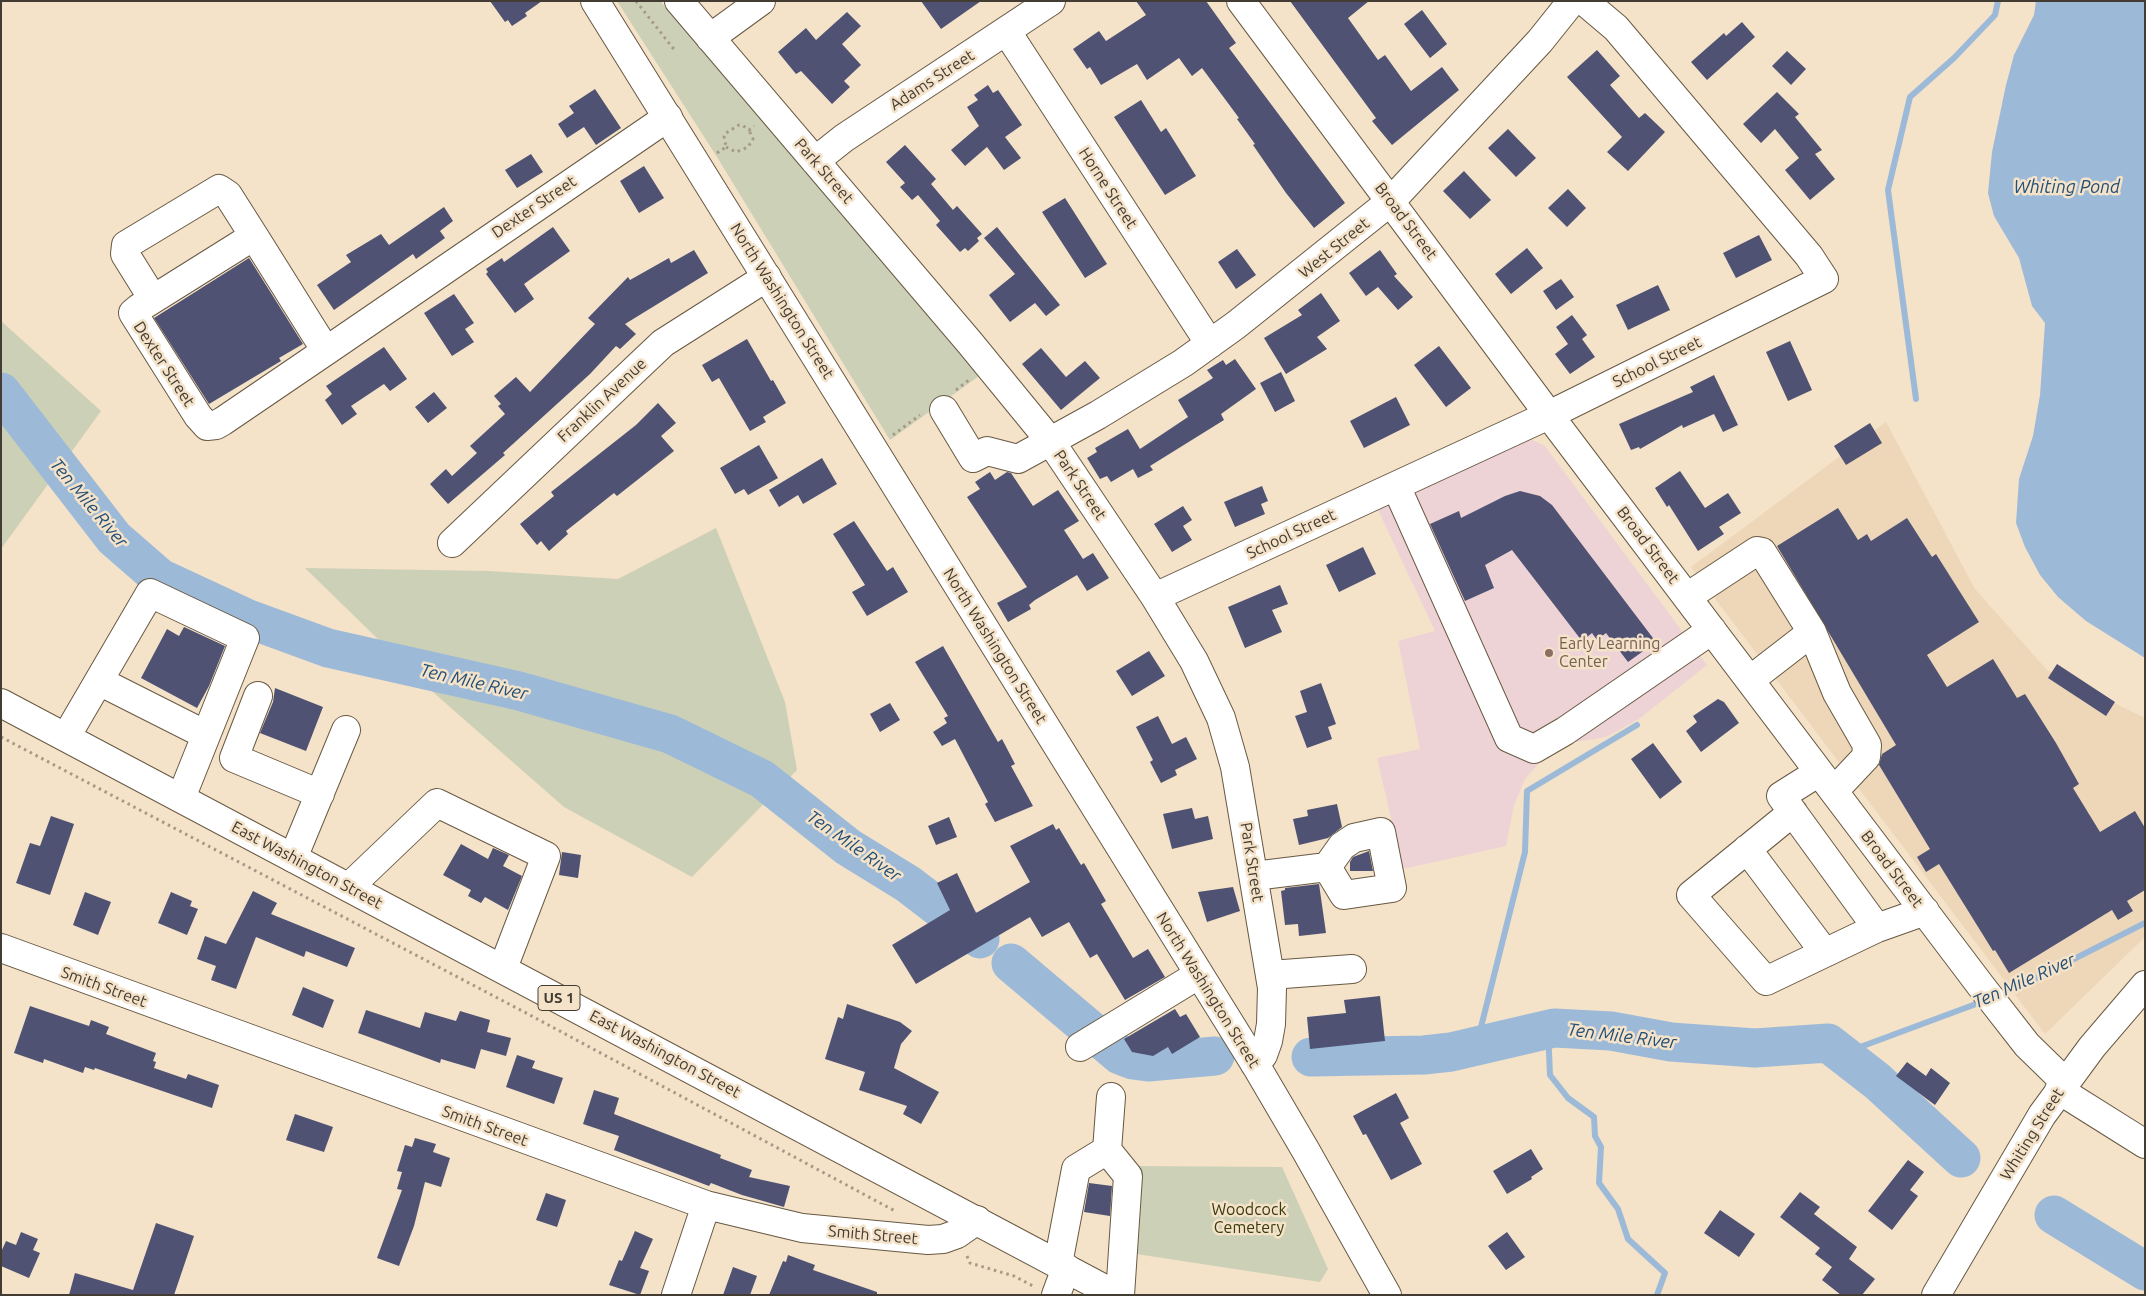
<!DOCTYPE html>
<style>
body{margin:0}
#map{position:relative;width:2146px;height:1296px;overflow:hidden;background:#f4e2c9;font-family:Ubuntu,sans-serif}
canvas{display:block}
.frame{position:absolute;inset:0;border:2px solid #433c32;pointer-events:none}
</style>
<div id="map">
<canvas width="2146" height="1296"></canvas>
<div class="frame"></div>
</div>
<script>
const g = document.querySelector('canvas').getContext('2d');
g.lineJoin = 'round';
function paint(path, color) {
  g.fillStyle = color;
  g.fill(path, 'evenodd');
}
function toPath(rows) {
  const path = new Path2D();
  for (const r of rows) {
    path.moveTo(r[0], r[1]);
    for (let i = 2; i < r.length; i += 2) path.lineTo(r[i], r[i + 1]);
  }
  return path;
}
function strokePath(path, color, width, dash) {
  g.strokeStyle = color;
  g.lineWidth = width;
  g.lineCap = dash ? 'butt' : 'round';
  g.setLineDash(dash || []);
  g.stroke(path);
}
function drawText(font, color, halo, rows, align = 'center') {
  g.font = font + ' Ubuntu,sans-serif';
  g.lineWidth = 5;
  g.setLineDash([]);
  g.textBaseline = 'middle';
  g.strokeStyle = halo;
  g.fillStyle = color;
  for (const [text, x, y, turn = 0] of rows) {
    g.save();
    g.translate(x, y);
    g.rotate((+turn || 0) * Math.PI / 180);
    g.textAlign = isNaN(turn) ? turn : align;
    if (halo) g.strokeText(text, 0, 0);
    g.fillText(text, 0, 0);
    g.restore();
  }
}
paint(toPath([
 [1886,422,1975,589,2047,670,2145,718,2145,937,2045,1034,1691,567]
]), '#eed7b8');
paint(toPath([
 [1530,439,1545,446,1707,665,1639,719,1606,737,1565,744,1541,761,1525,779,1514,805,1506,846,1403,869,1377,758,1420,749,1398,641,1435,631,1378,510]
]), '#eed3d6');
paint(toPath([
 [617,1,660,1,979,376,890,440,717,157],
 [1,321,101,411,1,549],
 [716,528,785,702,797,770,692,877,564,807,426,686,305,568,489,571,618,579],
 [1133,1166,1282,1167,1328,1269,1320,1282,1130,1253]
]), '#ccd0b6');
paint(toPath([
 [2036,1,2145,1,2145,658,2086,621,2058,597,2040,575,2025,547,2016,523,2019,479,2033,436,2040,395,2045,323,2032,306,2019,258,1994,216,1988,193,1992,152,2006,85,2014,55,2034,15]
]), '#9cbad8');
strokePath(toPath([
 [1916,399,1888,190,1910,97,1954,58,1995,15,1998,1],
 [1996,996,2019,987,2145,923],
 [1548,1030,1550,1075,1568,1098,1594,1117,1595,1136,1601,1147,1599,1183,1618,1209,1628,1239,1665,1273,1657,1295],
 [1476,1047,1525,852,1527,791,1637,725],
 [1844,1053,1984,1001]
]), '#9cbad8', 6);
strokePath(toPath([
 [1,392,114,538,160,578,246,618,328,648,519,691,670,734,762,779,848,847,908,884,980,939],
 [1011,963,1120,1055,1133,1060,1148,1062,1215,1056],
 [1311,1057,1424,1055,1451,1052,1554,1028,1611,1031,1671,1042,1755,1048,1828,1043,1877,1081,1961,1158],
 [2054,1215,2145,1271]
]), '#9cbad8', 39);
paint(toPath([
 [490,1,542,1,525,13,527,16,512,26,508,20,505,22],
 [921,1,981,1,941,29],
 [1136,1,1206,1,1236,43,1229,48,1345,203,1314,228,1286,193,1253,145,1255,144,1237,119,1239,118,1202,68,1192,76,1179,58,1147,80,1137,64,1101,85,1090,67,1087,69,1073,49,1099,31,1106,41,1146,15],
 [1290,1,1369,1,1348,18,1378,60,1385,55,1411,91,1442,67,1459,90,1392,145,1372,121,1376,118],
 [1422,10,1447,44,1430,58,1404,24],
 [847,12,861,26,842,44,861,65,844,81,850,87,832,104,801,71,796,74,778,52,806,28,816,40],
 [1742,22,1755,37,1707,80,1691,62,1724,33,1726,36],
 [1597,50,1620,76,1610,85,1639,118,1645,113,1665,132,1628,171,1607,152,1622,137,1567,77],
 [1787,51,1806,69,1791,85,1772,66],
 [988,85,993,93,998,90,1022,125,1005,137,1021,158,1004,170,987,147,965,166,951,150,979,126,967,107,978,100,974,95],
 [595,89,621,128,596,145,584,127,567,138,558,124,574,113,569,106],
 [1777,92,1799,114,1795,117,1822,150,1815,154,1835,179,1810,200,1785,170,1799,158,1775,129,1761,143,1743,124],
 [1141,100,1161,132,1166,128,1196,176,1165,195,1114,117],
 [1508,129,1536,158,1516,177,1488,148],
 [905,145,936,179,931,184,953,210,957,206,982,234,977,238,979,241,968,251,965,248,960,252,936,225,940,221,918,195,912,200,900,187,905,183,886,162],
 [531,154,543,172,517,188,505,170],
 [644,166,664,198,639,213,620,181],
 [1464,171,1491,200,1470,219,1443,191],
 [1568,189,1586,208,1567,227,1548,208],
 [1065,198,1107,264,1085,278,1042,212],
 [444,207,453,221,440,231,445,238,416,259,413,254,334,310,317,285,351,262,346,255,381,234,389,245],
 [553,227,570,251,524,284,534,299,515,313,486,274,488,272,486,269,502,258,504,262],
 [997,227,1060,305,1046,316,1035,303,1010,322,989,295,1015,274,984,238],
 [1759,235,1772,260,1736,278,1723,253],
 [1527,248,1543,268,1511,294,1495,274],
 [1237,249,1256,275,1236,289,1218,262],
 [694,250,708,273,625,324,636,334,620,349,616,346,590,374,503,453,505,455,448,504,430,484,446,469,452,476,477,453,470,446,505,414,498,406,501,404,494,396,516,377,530,392,595,324,588,318,628,277,630,280,669,258,671,263],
 [1380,250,1397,274,1394,276,1413,297,1398,310,1378,287,1366,296,1349,273],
 [249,258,303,344,279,358,281,361,209,404,154,318],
 [1561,279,1574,297,1556,310,1543,291],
 [1658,285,1670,310,1628,330,1616,305],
 [1321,293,1340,321,1317,337,1327,349,1286,374,1264,338,1302,315,1298,310],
 [454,294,474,323,465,329,474,342,452,356,424,313],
 [1572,315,1587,335,1582,339,1595,357,1570,374,1555,354,1568,344,1556,327],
 [747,339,771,381,773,380,786,403,763,417,766,422,750,431,719,378,712,382,702,365],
 [1790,341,1812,390,1788,401,1766,352],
 [1439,346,1471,388,1446,407,1414,365],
 [384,347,407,379,390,391,384,384,351,406,357,414,342,425,325,400,332,394,326,386],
 [1041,348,1066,377,1085,361,1100,378,1061,410,1022,364],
 [1235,359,1256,389,1221,414,1224,420,1150,466,1153,470,1138,478,1133,469,1111,482,1107,476,1100,479,1087,458,1097,452,1095,448,1128,429,1140,449,1188,417,1178,400,1213,378,1207,370,1223,360,1226,365],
 [1281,372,1295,401,1275,412,1260,383],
 [1714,375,1738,425,1723,432,1714,414,1683,428,1682,425,1640,449,1639,447,1631,450,1619,424,1693,392,1690,387],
 [434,392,447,408,428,423,415,407],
 [1396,397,1410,425,1364,448,1350,421],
 [658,403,676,423,661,436,674,451,617,496,614,493,566,531,568,534,549,551,541,541,537,545,520,524,554,496,551,492,636,425],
 [1870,423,1882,443,1846,465,1834,446],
 [759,445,778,478,748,495,744,489,735,494,720,468],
 [822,458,837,484,803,504,798,495,779,507,769,490],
 [1680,471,1705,508,1728,493,1741,513,1719,527,1724,534,1698,551,1669,505,1667,507,1655,488],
 [990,472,995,480,1007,472,1011,473,1033,506,1058,490,1079,521,1064,530,1083,559,1093,553,1109,578,1087,591,1077,575,1035,600,1029,605,1031,609,1008,622,997,603,1027,587,967,497,980,489,975,482],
 [1262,486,1268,501,1261,504,1265,514,1235,527,1224,502],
 [1520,491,1540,496,1552,505,1656,642,1628,662,1606,633,1597,640,1592,633,1582,641,1512,550,1485,565,1494,588,1465,601,1430,524,1459,511,1461,518,1505,496],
 [1183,506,1192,520,1183,526,1192,540,1172,552,1154,524],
 [1838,508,1858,540,1867,534,1871,541,1907,518,1932,557,1936,554,1979,622,1927,655,1947,687,1993,659,2017,698,2025,694,2056,743,2079,784,2073,788,2100,832,2135,811,2145,828,2145,890,2127,901,2133,911,2118,920,2112,910,2009,973,1995,950,1993,951,1939,864,1926,872,1917,857,1930,849,1879,765,1882,754,1896,745,1777,546],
 [854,521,887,571,893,567,908,592,867,616,852,592,865,585,833,534],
 [1363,547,1376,574,1339,592,1326,565],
 [1280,585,1288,604,1272,610,1282,632,1245,648,1228,607],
 [184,627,225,646,209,686,197,708,141,678,167,629,179,636],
 [943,646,998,742,1002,739,1015,764,1011,766,1033,806,995,822,985,804,988,802,955,739,942,746,933,732,947,723,944,718,948,716,915,662],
 [1149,651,1165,676,1132,696,1116,671],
 [2057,664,2115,702,2106,716,2048,678],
 [1321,683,1336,724,1328,727,1332,739,1307,748,1295,716,1307,712,1300,691],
 [275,688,323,707,306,751,260,733,273,702],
 [1718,699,1724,702,1739,723,1701,752,1686,731,1697,722,1693,716],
 [890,703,900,720,880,732,870,714],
 [1158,716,1172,744,1186,737,1197,759,1175,770,1177,775,1161,783,1150,762,1153,760,1136,727],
 [1653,743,1682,782,1660,799,1631,759],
 [1337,804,1342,827,1328,838,1299,845,1293,819,1308,816,1307,810],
 [1192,808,1195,819,1208,816,1213,839,1172,849,1163,814],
 [51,816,74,824,50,895,16,883,30,843,40,846],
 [949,817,957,837,936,845,928,826],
 [1053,824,1056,830,1059,828,1081,865,1084,863,1106,901,1101,904,1133,958,1148,949,1165,977,1125,1000,1097,954,1090,958,1069,922,1042,937,1030,917,916,984,892,945,950,910,937,883,957,873,976,913,1030,882,1010,846],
 [461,844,488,859,493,848,509,855,503,866,522,876,508,910,485,897,481,903,468,896,471,890,443,875],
 [1369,851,1373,871,1350,871,1350,862,1353,857],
 [562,852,581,855,578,878,559,875],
 [1319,884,1326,933,1299,936,1298,924,1285,925,1281,891,1285,890,1285,888],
 [1233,887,1240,911,1207,922,1198,892],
 [253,891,277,903,271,914,355,948,347,967,306,951,304,957,256,937,236,989,211,980,216,966,197,959,205,936,226,944],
 [85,892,111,902,98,935,73,925],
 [171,892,192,901,190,906,198,909,187,935,158,923],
 [303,987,334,1000,323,1028,292,1015],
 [1380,996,1385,1041,1310,1049,1307,1017,1346,1013,1344,1000],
 [847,1004,900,1022,912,1031,901,1044,894,1068,939,1092,921,1124,903,1114,907,1106,859,1090,865,1072,825,1059,838,1017,843,1019],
 [30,1006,89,1026,91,1020,109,1027,106,1034,156,1053,153,1061,156,1062,154,1068,186,1079,188,1074,219,1085,212,1108,95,1068,94,1070,85,1067,83,1073,44,1059,43,1063,14,1053],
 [1175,1009,1180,1017,1186,1014,1200,1037,1172,1054,1168,1047,1153,1056,1132,1052,1124,1039],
 [366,1010,420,1028,425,1012,456,1021,460,1011,490,1020,487,1032,511,1038,506,1056,481,1049,475,1069,441,1059,440,1063,358,1033],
 [517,1055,535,1061,532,1068,563,1078,554,1104,506,1087],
 [1907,1062,1926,1076,1931,1068,1950,1083,1935,1105,1896,1076],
 [594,1090,619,1098,614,1114,721,1155,720,1158,752,1170,749,1177,790,1186,784,1207,742,1195,711,1183,709,1186,614,1150,619,1136,583,1124],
 [1396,1093,1409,1118,1400,1123,1422,1164,1391,1180,1366,1134,1363,1135,1353,1116],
 [295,1114,333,1127,324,1152,286,1140],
 [415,1138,436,1144,433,1152,450,1158,441,1187,425,1182,414,1226,399,1266,377,1258,402,1190,397,1189,402,1172,397,1171,405,1145,412,1147],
 [1531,1149,1543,1169,1531,1177,1532,1179,1507,1194,1493,1171],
 [1908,1160,1924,1172,1910,1190,1918,1196,1892,1230,1868,1211],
 [1089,1183,1112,1186,1110,1216,1084,1212],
 [1800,1192,1820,1207,1814,1214,1857,1247,1849,1259,1875,1279,1862,1295,1841,1295,1822,1280,1832,1267,1815,1254,1820,1248,1780,1217],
 [546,1193,566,1200,557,1227,536,1220],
 [1720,1210,1755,1234,1739,1257,1704,1233],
 [156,1223,194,1236,174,1295,69,1295,75,1273,133,1290],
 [635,1231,653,1239,640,1268,649,1271,640,1295,609,1285,619,1260,622,1261],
 [21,1232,38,1239,33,1250,40,1253,29,1278,1,1266,1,1252,6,1241,16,1245],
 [1507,1232,1525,1257,1506,1270,1488,1246],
 [788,1255,815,1265,813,1270,877,1292,877,1295,769,1295,783,1261,786,1262],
 [733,1267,757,1276,750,1295,723,1295]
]), '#4f5272');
const minor = toPath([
 [679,1,970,343,1051,442,1155,597,1194,661,1221,718,1235,767,1272,988,1271,1024,1268,1041,1263,1055,1255,1064],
 [1241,1,1549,415,1981,986,2027,1045,2065,1082],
 [1007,32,1210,344],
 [710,38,761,1],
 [815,161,844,138,1051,1],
 [153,299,125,254,126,245,219,189,228,195,254,236],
 [326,351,223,421,216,425,207,426,198,416,133,313,139,308,254,236,326,351,668,117],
 [944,410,973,458,987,451,1018,459,1098,415,1183,363,1236,325,1391,201,1540,41,1572,1],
 [1396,486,1509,738,1534,749,1565,731,1712,630],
 [452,543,663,343,767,277],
 [1155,597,1549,415,1824,279,1809,256,1616,28,1584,1],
 [1687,597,1757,551,1762,552,1812,632,1837,693,1867,745,1866,757,1834,791],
 [1750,680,1812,632],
 [99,681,206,735],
 [258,696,234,758,320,794],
 [66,737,150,593,245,638,181,798],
 [1819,772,1781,796,1877,928,1925,911],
 [1793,812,1691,895,1766,981,1877,928],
 [1747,849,1825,953],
 [293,858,346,730],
 [1254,876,1327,867,1342,846,1354,838,1381,832,1392,888,1344,895,1327,867],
 [349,887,437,803,546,856,503,968],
 [1,948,706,1205,802,1228,928,1240,943,1239,957,1234,977,1220],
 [1270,975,1352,969],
 [1080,1047,1198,975],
 [2059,1090,2145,1144],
 [1111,1097,1107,1150,1128,1176,1120,1295],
 [1058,1264,1076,1169,1107,1150],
 [676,1295,706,1205],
 [1056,1295,1066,1268],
 [1936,1295,2042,1115,2092,1047,2145,985]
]);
const major = toPath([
 [595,1,1255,1064,1306,1151,1387,1295],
 [1,703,1116,1295]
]);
strokePath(minor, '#685943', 30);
strokePath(major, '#685943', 30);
strokePath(toPath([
 [636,1,676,52],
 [726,147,736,152,748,147,753,139,749,130],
 [717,153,726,147,724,136,726,133,739,125,742,125,749,130,754,126],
 [956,390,969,380],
 [893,435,920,415],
 [1,737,528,1014,895,1211],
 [967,1256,970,1263,1014,1276,1033,1286]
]), '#a69987', 3, [2.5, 4]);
strokePath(minor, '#fff', 28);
strokePath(major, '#fff', 28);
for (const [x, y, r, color] of [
 [1549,653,5,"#8d6e63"]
]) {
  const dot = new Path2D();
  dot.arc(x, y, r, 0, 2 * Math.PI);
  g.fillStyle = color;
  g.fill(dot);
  strokePath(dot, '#f4e2c9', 2);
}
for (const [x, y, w] of [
 [559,998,42]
]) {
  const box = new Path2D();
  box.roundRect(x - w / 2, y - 12.5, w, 25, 4);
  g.fillStyle = '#f4e2c9';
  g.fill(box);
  strokePath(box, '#433c32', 1);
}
drawText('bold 15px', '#433c32', null, [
 ["US 1",559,998]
]);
drawText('16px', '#433c32', '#f4e2c9', [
 ["Adams Street",932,80,-33],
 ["Park Street",824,171,49],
 ["Horne Street",1108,188,57],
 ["Dexter Street",534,207,-34],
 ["Broad Street",1406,221,53],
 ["West Street",1334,248,-39],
 ["North Washington Street",782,301,58],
 ["School Street",1657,362,-26],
 ["Dexter Street",164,364,57],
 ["Franklin Avenue",602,400,-43],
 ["Park Street",1080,485,56],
 ["School Street",1291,534,-25],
 ["Broad Street",1648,545,53],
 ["North Washington Street",995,646,58],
 ["Park Street",1252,862,81],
 ["East Washington Street",307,865,28],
 ["Broad Street",1892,869,53],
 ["Smith Street",104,987,20],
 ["North Washington Street",1208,990,58],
 ["East Washington Street",665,1054,28],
 ["Smith Street",485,1126,20],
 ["Whiting Street",2032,1134,-58],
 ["Smith Street",873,1235,5]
]);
drawText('16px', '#785e54', '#f4e2c9', [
 ["Early Learning",1559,644],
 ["Center",1559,662]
], 'left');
drawText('16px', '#373b0b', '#f4e2c9', [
 ["Woodcock",1249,1210],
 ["Cemetery",1249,1228]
]);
drawText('italic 18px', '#224f77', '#f4e2c9', [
 ["Whiting Pond",2067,187],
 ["Ten Mile River",89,503,50],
 ["Ten Mile River",474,682,13],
 ["Ten Mile River",854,846,35],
 ["Ten Mile River",2024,981,-24],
 ["Ten Mile River",1622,1036,7]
]);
</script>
